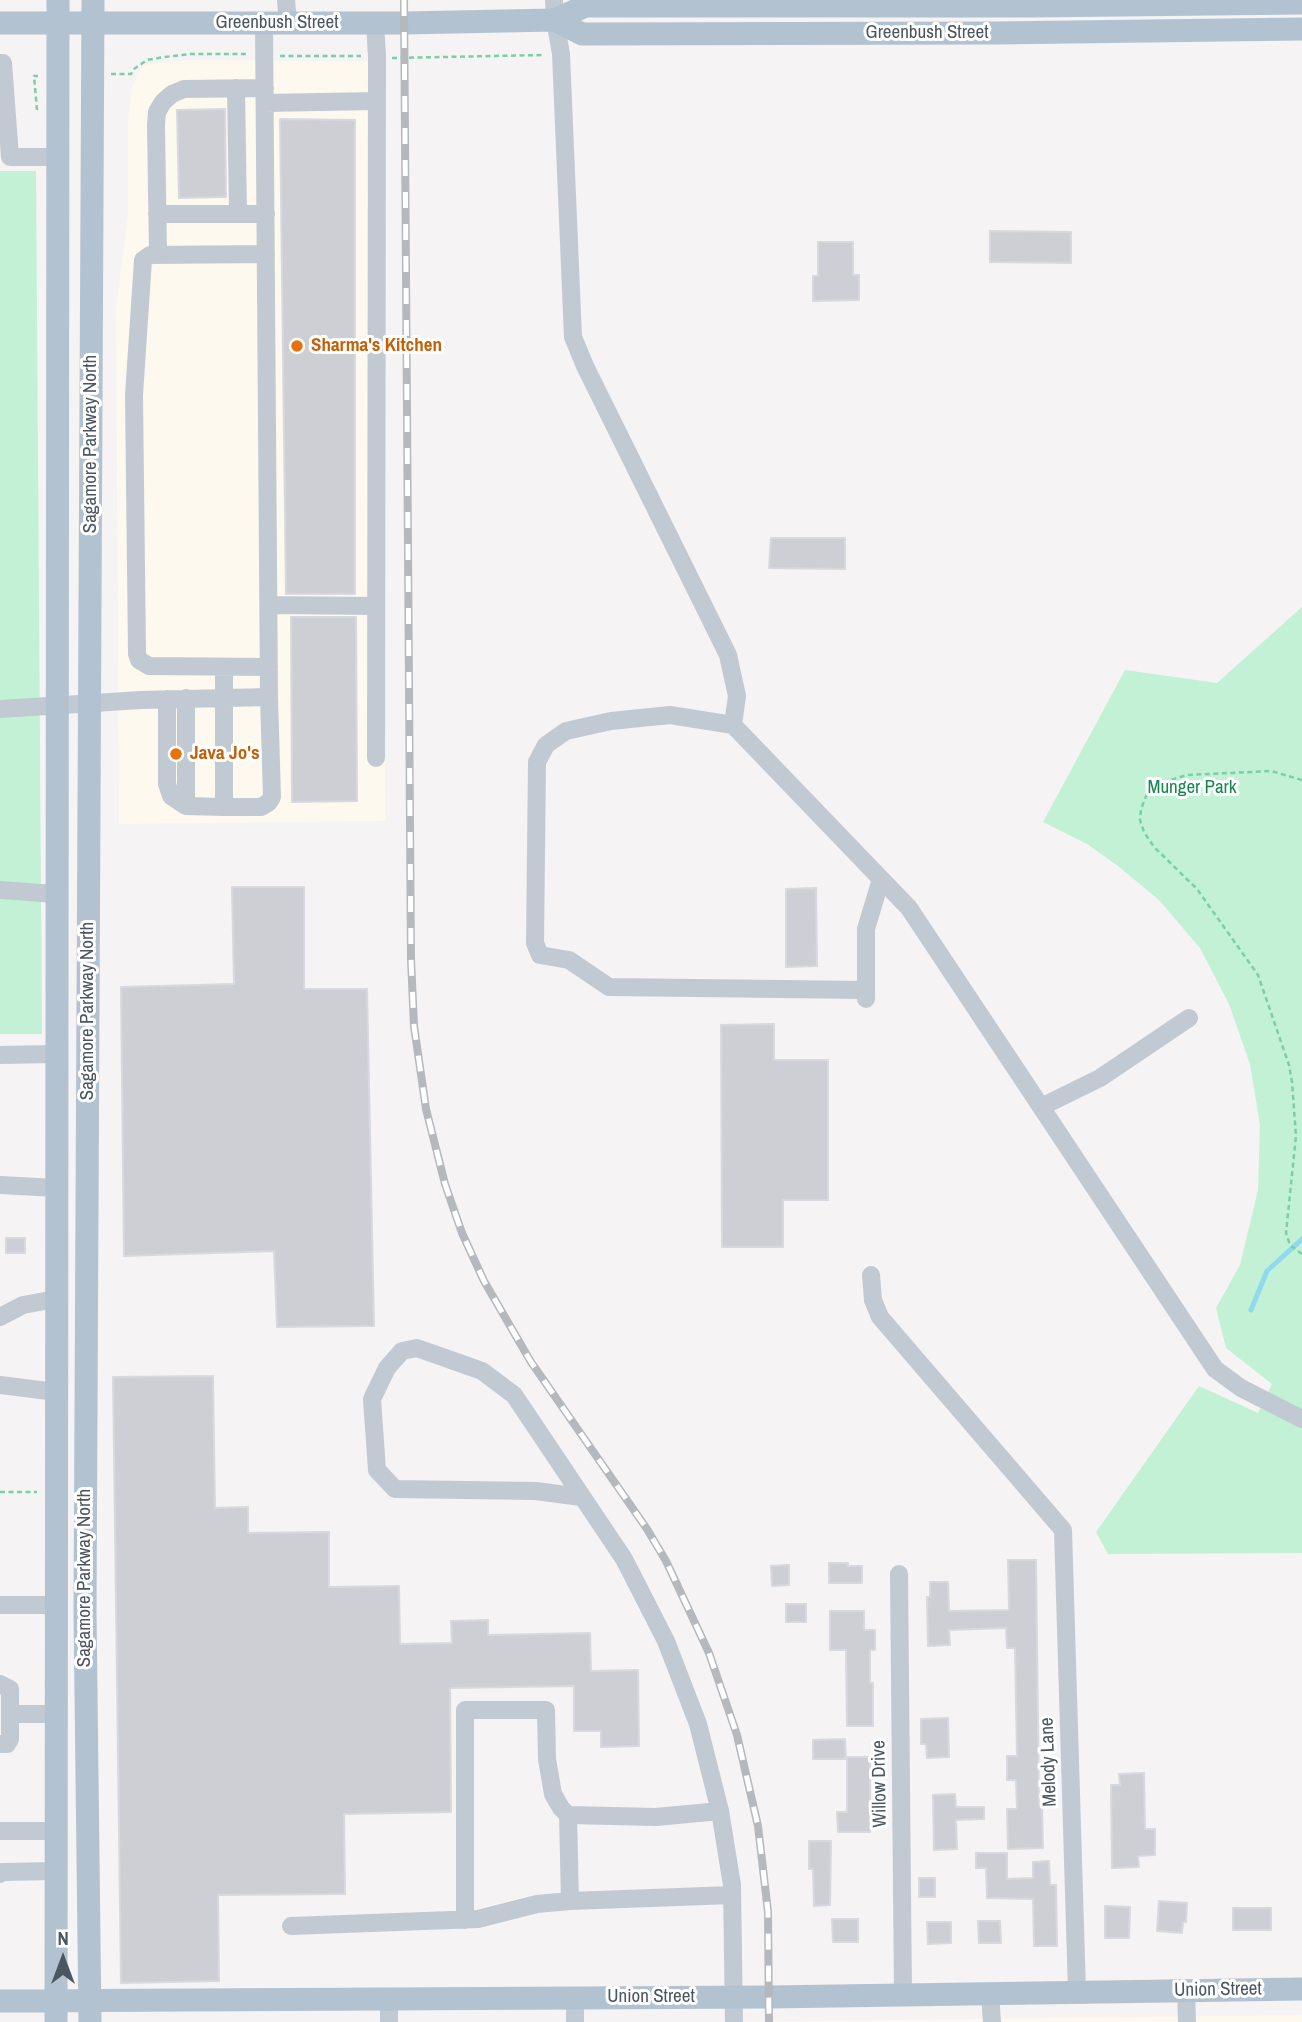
<!DOCTYPE html>
<style>
body{margin:0}
#map{position:relative;width:1302px;height:2022px;overflow:hidden;background:#f5f3f3;font-family:"Archivo Narrow",sans-serif}
canvas{display:block}
.north{position:absolute;left:28px;top:1924px;width:70px;height:70px;-webkit-text-stroke:5px #fff;paint-order:stroke;rotate:0deg;font-size:19px;font-weight:700;line-height:28px;text-align:center;color:#4a5661}
.north::after{content:'';display:block;margin:auto;width:24px;height:32px;background:#4a5661;clip-path:polygon(50% 0,100% 100%,50% 72%,0 100%)}
</style>
<div id="map">
<canvas width="1302" height="2022"></canvas>
<div class="north">N</div>
</div>
<script>
const g = document.querySelector('canvas').getContext('2d');
g.lineJoin = 'round';
function paint(path, color) {
  g.fillStyle = color;
  g.fill(path, 'evenodd');
}
function toPath(rows) {
  const path = new Path2D();
  for (const r of rows) {
    path.moveTo(r[0], r[1]);
    for (let i = 2; i < r.length; i += 2) path.lineTo(r[i], r[i + 1]);
  }
  return path;
}
function strokePath(path, color, width, dash) {
  g.strokeStyle = color;
  g.lineWidth = width;
  g.lineCap = dash ? 'butt' : 'round';
  g.setLineDash(dash || []);
  g.stroke(path);
}
function drawText(font, color, halo, rows, align = 'center') {
  g.font = font + ' "Archivo Narrow",sans-serif';
  g.lineWidth = 6;
  g.setLineDash([]);
  g.textBaseline = 'middle';
  g.strokeStyle = halo;
  g.fillStyle = color;
  for (const [text, x, y, turn = 0] of rows) {
    g.save();
    g.translate(x, y);
    g.rotate((+turn || 0) * Math.PI / 180);
    g.textAlign = isNaN(turn) ? turn : align;
    if (halo) g.strokeText(text, 0, 0);
    g.fillText(text, 0, 0);
    g.restore();
  }
}
paint(toPath([
 [186,60,383,61,385,821,119,824,116,307,128,216,128,122,132,87,143,65],
 [1302,2015,1302,2022,728,2022]
]), '#fdf9ef');
paint(toPath([
 [0,171,36,171,42,1034,0,1034],
 [1302,607,1302,1553,1108,1554,1096,1532,1199,1386,1258,1413,1272,1384,1226,1348,1216,1308,1240,1265,1258,1190,1260,1125,1250,1064,1229,1004,1200,948,1159,900,1118,866,1087,844,1043,822,1125,670,1217,683]
]), '#c3f1d5');
strokePath(toPath([
 [1251,1310,1267,1271,1302,1239]
]), '#90daee', 5);
const building = toPath([
 [225,109,226,197,179,198,177,110,225,109],
 [280,119,355,120,355,594,286,594,280,119],
 [990,231,1071,232,1071,263,990,262,990,231],
 [818,242,853,242,853,275,859,275,859,300,813,301,813,276,818,276,818,242],
 [771,538,845,538,845,569,769,568,771,538],
 [291,617,356,617,357,801,292,802,291,617],
 [232,887,304,887,304,989,367,989,374,1326,277,1327,274,1251,124,1256,121,987,234,984,232,887],
 [816,888,817,966,786,967,786,889,816,888],
 [774,1024,774,1060,828,1060,828,1200,783,1200,783,1247,722,1247,721,1025,774,1024],
 [6,1238,25,1238,25,1253,6,1253,6,1238],
 [213,1376,215,1508,248,1507,248,1533,329,1532,329,1587,399,1586,400,1644,452,1643,451,1621,488,1620,488,1635,590,1633,591,1671,638,1670,639,1746,601,1747,601,1731,574,1731,574,1686,450,1688,451,1812,344,1814,345,1894,218,1895,219,1981,121,1983,113,1377,213,1376],
 [1008,1560,1036,1560,1039,1803,1042,1803,1043,1848,1008,1849,1007,1809,1017,1809,1016,1780,1007,1780,1007,1756,1017,1756,1015,1648,1007,1648,1006,1628,949,1630,950,1645,928,1646,927,1597,930,1597,930,1582,948,1582,949,1611,1009,1610,1008,1560],
 [829,1563,848,1563,848,1566,862,1566,862,1583,829,1583,829,1563],
 [789,1565,789,1585,772,1586,771,1566,789,1565],
 [786,1604,806,1604,806,1622,786,1622,786,1604],
 [830,1611,864,1611,864,1630,875,1630,875,1650,870,1650,870,1683,873,1683,873,1726,847,1726,846,1650,830,1650,830,1611],
 [948,1718,949,1757,927,1758,926,1744,921,1744,921,1719,948,1718],
 [845,1739,846,1759,813,1759,813,1740,845,1739],
 [847,1757,870,1757,870,1832,838,1832,837,1812,847,1812,847,1757],
 [1144,1773,1145,1829,1155,1829,1155,1855,1138,1856,1139,1867,1112,1868,1111,1785,1120,1785,1119,1774,1144,1773],
 [955,1794,956,1807,984,1807,984,1819,956,1820,957,1849,934,1850,933,1795,955,1794],
 [809,1841,831,1841,830,1905,814,1906,813,1869,809,1869,809,1841],
 [976,1853,1007,1853,1007,1879,1033,1878,1033,1862,1049,1861,1050,1885,1056,1885,1057,1946,1034,1946,1033,1899,987,1898,986,1868,976,1868,976,1853],
 [919,1878,935,1878,935,1897,919,1897,919,1878],
 [1159,1901,1187,1903,1186,1922,1183,1922,1182,1933,1157,1931,1159,1901],
 [1105,1906,1130,1907,1129,1938,1105,1938,1105,1906],
 [1233,1908,1271,1908,1271,1930,1233,1930,1233,1908],
 [832,1919,858,1919,858,1942,833,1942,832,1919],
 [978,1921,1000,1921,1001,1943,979,1943,978,1921],
 [927,1922,951,1922,951,1943,928,1944,927,1922]
]);
paint(building, '#cdcfd5');
strokePath(building, '#d7d9de', 2);
strokePath(toPath([
 [280,56,361,56],
 [392,58,543,55],
 [111,74,131,74,134,69,147,60,164,57,191,54,249,54],
 [37,110,34,76,38,76],
 [1302,780,1271,771,1187,775,1164,782,1147,794,1141,809,1140,820,1144,832,1154,847,1197,889,1258,975,1289,1065,1292,1082,1296,1136,1286,1233,1290,1245,1302,1254],
 [0,1492,37,1492]
]), '#7ad0a6', 2.5, [5, 3.5]);
strokePath(toPath([
 [286,0,288,23],
 [554,0,555,20,561,54,573,337,585,366,728,655,737,696,733,725],
 [375,23,377,57,376,758],
 [0,63,3,63,10,157,57,157],
 [236,88,238,214],
 [265,103,376,101],
 [157,214,266,214],
 [266,254,150,255,143,260,134,395,137,654,139,660,149,666,269,667],
 [158,255,156,125,157,112,163,102,172,94,184,89,265,88],
 [269,605,376,606],
 [224,667,224,807,261,807,269,802,272,797,269,697],
 [186,698,186,806,224,807],
 [167,699,167,784,171,796,186,806],
 [0,709,141,700,269,697,264,23],
 [0,890,56,894],
 [865,990,609,987,569,960,540,955,535,943,537,762,546,745,566,731,611,721,670,715,733,725,909,908,1215,1369,1241,1388,1302,1419],
 [866,999,866,929,881,879],
 [0,1055,56,1054],
 [1041,1107,1100,1078,1189,1018],
 [0,1185,56,1188],
 [871,1275,873,1300,880,1317,1063,1530,1077,1992],
 [0,1317,23,1305,56,1299],
 [0,1385,56,1392],
 [581,1497,536,1491,395,1489,377,1470,372,1399,387,1368,402,1351,417,1348,482,1371,514,1395,624,1559,666,1641,698,1724,720,1811,732,1885,734,2022],
 [899,1574,903,1994],
 [0,1605,56,1605],
 [0,1684,10,1689,10,1714,55,1714],
 [0,1744,7,1744,10,1739,10,1714],
 [0,1831,55,1831],
 [0,1874,2,1872,55,1871],
 [570,1901,568,1815,656,1817,720,1811],
 [465,1920,465,1710,546,1710,547,1759,553,1794,561,1808,568,1815],
 [291,1926,478,1919,537,1904,570,1901,732,1895],
 [1186,1991,1187,2022],
 [990,1993,992,2022],
 [575,1998,575,2022],
 [389,1999,389,2022]
]), '#c1cad2', 18);
strokePath(toPath([
 [555,20,582,34,995,33,1302,29],
 [0,23,404,23,555,20,585,6,1031,6,1302,3],
 [0,2001,769,1997,1302,1989],
 [56,2022,58,0],
 [90,2022,85,1611,93,0]
]), '#b3c2d1', 23);
const rail = toPath([
 [404,0,411,959,414,1026,426,1109,445,1184,462,1233,484,1281,531,1362,647,1529,666,1561,709,1653,737,1735,758,1826,768,1912,769,2022]
]);
strokePath(rail, '#b5b8bd', 8);
strokePath(rail, '#fff', 5, [16]);
for (const [x, y, r, color] of [
 [297,346,7,"#e8710a"],
 [176,754,7,"#e8710a"]
]) {
  const dot = new Path2D();
  dot.arc(x, y, r, 0, 2 * Math.PI);
  g.fillStyle = color;
  g.fill(dot);
  strokePath(dot, '#fff', 2.5);
}
drawText('19px', '#4a5661', '#fff', [
 ["Greenbush Street",277,23],
 ["Greenbush Street",927,33],
 ["Sagamore Parkway North",91,444,-90],
 ["Sagamore Parkway North",88,1011,-90],
 ["Sagamore Parkway North",85,1578,-90],
 ["Melody Lane",1049,1762,-92],
 ["Willow Drive",880,1784,-91],
 ["Union Street",1218,1990,-1],
 ["Union Street",651,1997]
]);
drawText('bold 19px', '#c56008', '#fff', [
 ["Sharma's Kitchen",311,346],
 ["Java Jo's",190,754]
], 'left');
drawText('19px', '#17864f', '#fff', [
 ["Munger Park",1192,788]
]);
</script>
